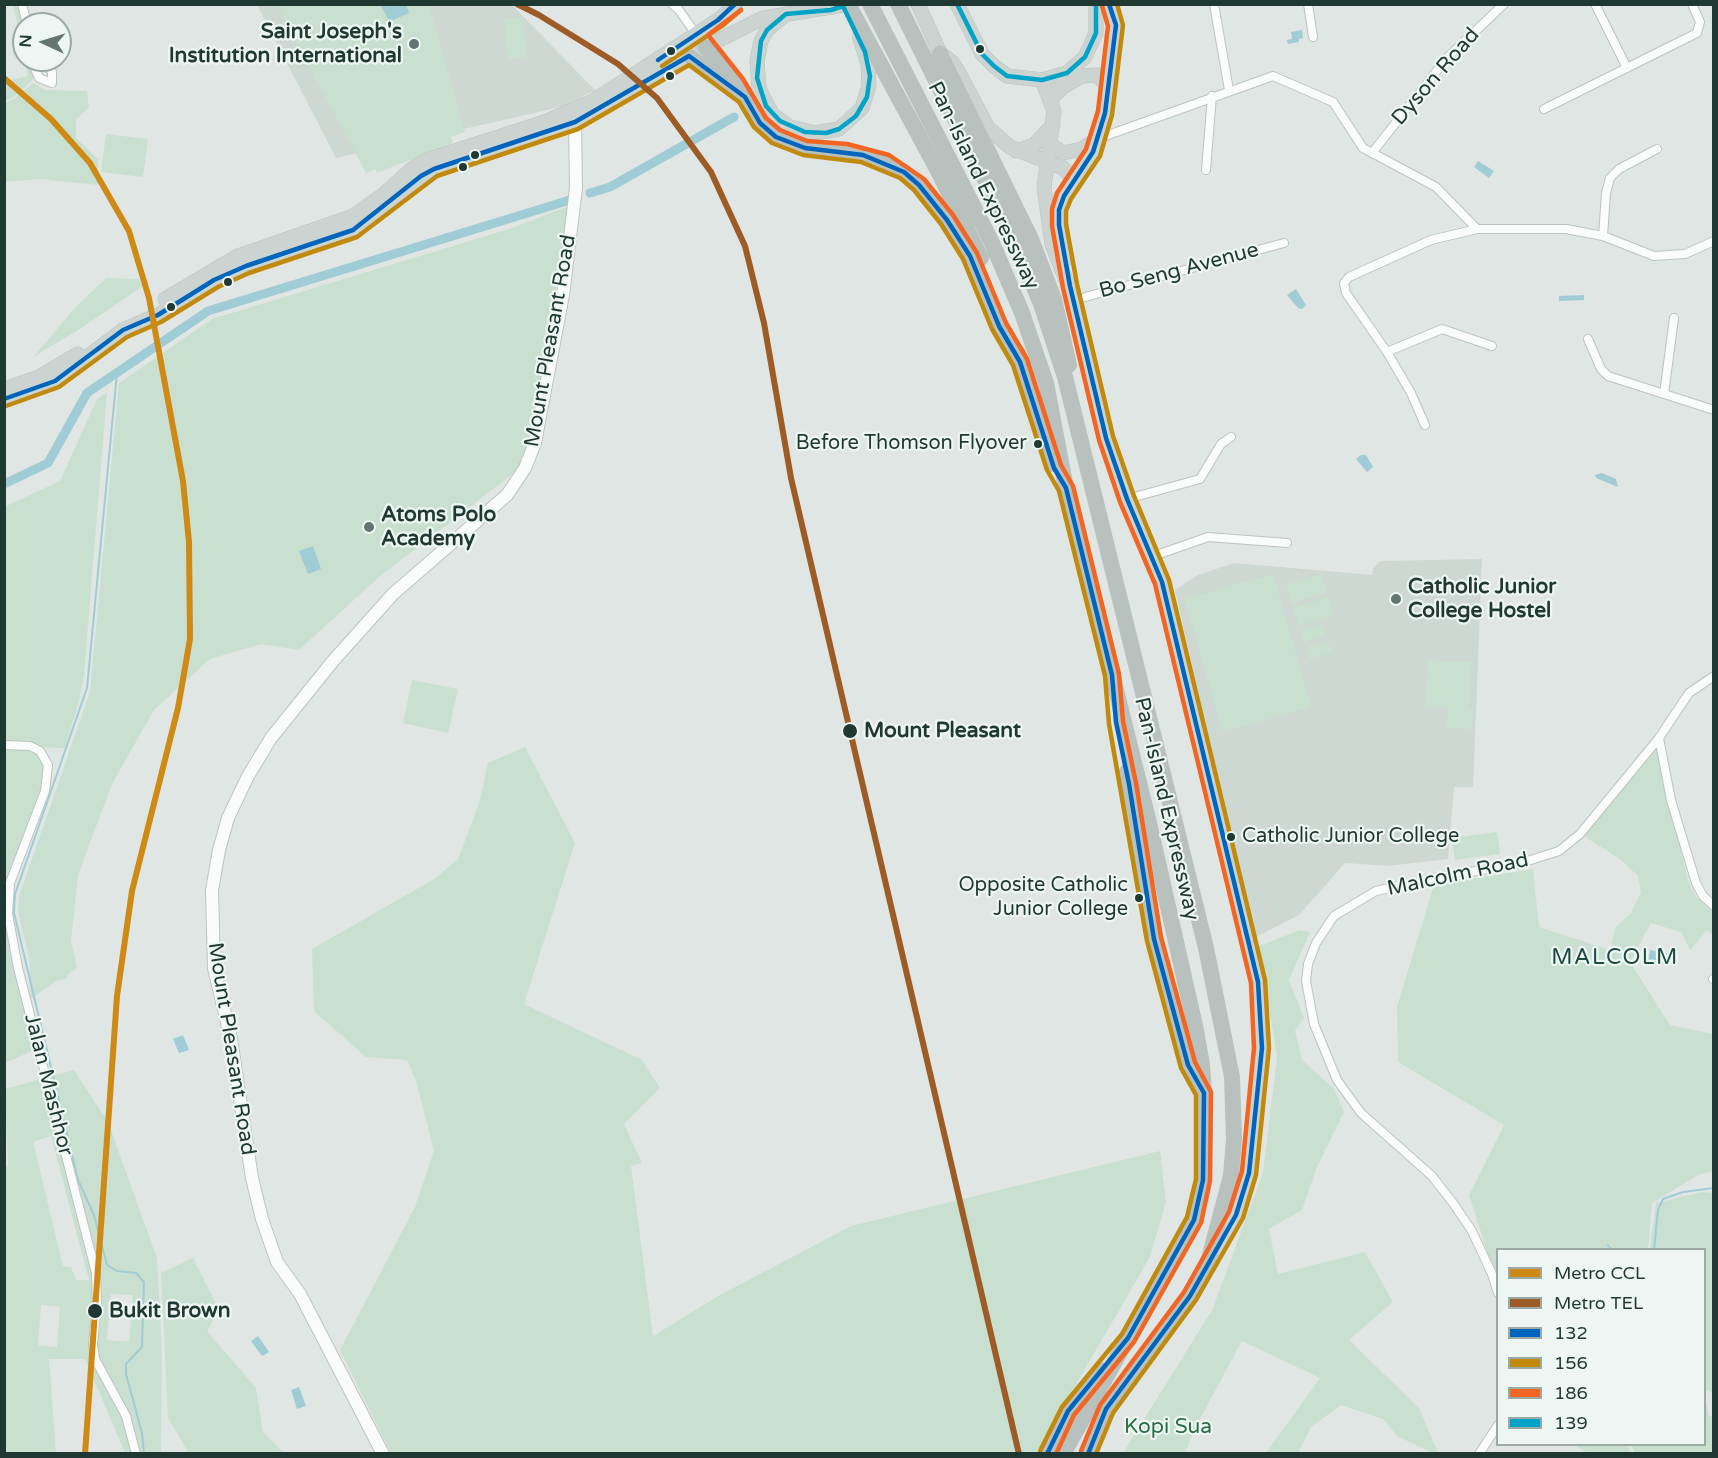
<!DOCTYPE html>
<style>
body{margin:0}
#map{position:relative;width:1718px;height:1458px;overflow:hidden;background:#e0e6e3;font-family:"Varela Round",sans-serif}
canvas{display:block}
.frame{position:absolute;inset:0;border:6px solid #1f3832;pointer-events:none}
.legend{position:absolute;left:1496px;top:1248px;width:210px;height:198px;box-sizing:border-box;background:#edf6f2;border:2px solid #9baaa5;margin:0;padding:8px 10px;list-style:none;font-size:18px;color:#1f3832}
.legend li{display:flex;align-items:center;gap:12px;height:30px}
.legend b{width:30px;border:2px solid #9baaa5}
.north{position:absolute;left:12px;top:12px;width:60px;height:60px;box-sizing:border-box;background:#edf6f2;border:2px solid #9baaa5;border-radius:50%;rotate:274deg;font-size:16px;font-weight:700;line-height:24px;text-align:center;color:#1f3832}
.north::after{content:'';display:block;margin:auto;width:21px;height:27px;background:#637570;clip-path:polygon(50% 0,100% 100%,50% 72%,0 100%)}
</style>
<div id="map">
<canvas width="1718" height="1458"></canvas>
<div class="frame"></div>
<ul class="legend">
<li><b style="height:8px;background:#ce8a14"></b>Metro CCL</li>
<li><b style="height:8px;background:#9d5b25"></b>Metro TEL</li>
<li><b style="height:8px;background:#0065bd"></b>132</li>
<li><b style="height:8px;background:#c18a0c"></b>156</li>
<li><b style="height:8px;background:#f26522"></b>186</li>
<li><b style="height:8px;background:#02a3c6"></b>139</li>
</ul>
<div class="north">N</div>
</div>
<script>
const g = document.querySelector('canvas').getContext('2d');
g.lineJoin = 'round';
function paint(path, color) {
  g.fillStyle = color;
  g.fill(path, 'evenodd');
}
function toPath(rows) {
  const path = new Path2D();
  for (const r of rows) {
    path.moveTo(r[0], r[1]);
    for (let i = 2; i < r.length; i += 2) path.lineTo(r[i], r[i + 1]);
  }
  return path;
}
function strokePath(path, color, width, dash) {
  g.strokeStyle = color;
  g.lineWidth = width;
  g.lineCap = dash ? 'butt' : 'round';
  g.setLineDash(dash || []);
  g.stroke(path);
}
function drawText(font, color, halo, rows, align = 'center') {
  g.font = font + ' "Varela Round",sans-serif';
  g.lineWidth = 4.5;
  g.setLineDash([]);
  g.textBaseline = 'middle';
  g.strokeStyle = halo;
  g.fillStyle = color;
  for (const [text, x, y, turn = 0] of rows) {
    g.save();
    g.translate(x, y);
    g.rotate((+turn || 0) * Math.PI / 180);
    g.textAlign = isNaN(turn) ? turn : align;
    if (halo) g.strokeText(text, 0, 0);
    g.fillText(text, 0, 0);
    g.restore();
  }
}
paint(toPath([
 [257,5,512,5,595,90,565,106,336,158],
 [1482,559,1473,787,1454,787,1448,859,1388,866,1345,863,1299,915,1254,938,1175,590,1198,575,1234,563,1372,575,1373,568,1381,561]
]), '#cdd8d3');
paint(toPath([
 [13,5,20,5,24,24,24,55],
 [277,5,429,5,465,132,451,137,453,143,377,173,375,169,366,173],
 [523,17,526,57,508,59,504,19],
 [25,60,32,60,36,77,15,96,5,101,4,81,28,76],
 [33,83,45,90,87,91,89,108,76,119,76,138,98,159,98,185,39,179,5,182,5,103,15,98],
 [106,134,148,139,143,177,101,172],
 [572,205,529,441,519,469,379,577,299,650,261,644,210,659,154,710,112,784,78,875,71,941,77,968,68,974,67,979,58,980,29,1000,30,963,18,911,19,896,90,692,119,383,212,319,509,229],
 [106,278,138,279,143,286,80,329,33,357,74,309],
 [107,392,84,675,79,701,65,748,32,747,39,752,48,775,8,898,34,1050,5,1063,4,507,60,481,97,399],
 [1273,574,1311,707,1223,732,1185,599],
 [1321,574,1327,592,1292,603,1286,585],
 [1328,597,1334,615,1299,626,1293,608],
 [1323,624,1326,635,1304,642,1301,631],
 [1328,642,1332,652,1310,659,1306,649],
 [1428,661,1471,662,1469,709,1473,709,1472,729,1447,728,1448,708,1426,707],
 [412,680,458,689,448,733,403,723],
 [525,747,575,843,524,1004,642,1060,660,1088,624,1124,642,1163,631,1166,653,1336,720,1295,851,1226,1160,1151,1166,1202,1150,1257,1036,1453,391,1453,340,1350,415,1207,434,1151,416,1081,407,1060,366,1057,314,1011,312,949,434,879,458,859,479,803,488,763],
 [1656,747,1689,884,1697,898,1713,913,1713,936,1707,930,1690,950,1681,932,1651,923,1630,962,1670,1025,1713,1034,1714,1171,1700,1174,1652,1203,1648,1249,1498,1250,1497,1282,1469,1195,1504,1125,1398,1062,1397,1007,1434,885,1533,869,1539,927,1610,950,1615,928,1631,913,1641,892,1638,876,1621,860,1584,836],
 [1497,832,1500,854,1455,860,1452,838],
 [1300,930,1310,932,1289,980,1304,1018,1295,1031,1302,1060,1334,1089,1344,1112,1317,1167,1302,1210,1269,1229,1278,1274,1365,1252,1393,1302,1349,1340,1419,1408,1438,1453,1433,1453,1397,1436,1383,1419,1341,1405,1311,1427,1298,1453,1266,1453,1320,1378,1242,1341,1194,1430,1185,1453,1123,1453,1212,1310,1263,1173,1277,1057,1259,946],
 [74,1070,108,1122,157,1258,162,1354,161,1453,125,1453,85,1359,49,1359,56,1453,5,1453,4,1168,8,1166,5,1089],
 [51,1136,89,1280,76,1280,71,1267,63,1266,33,1142],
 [111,1294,133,1295,129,1342,107,1340],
 [41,1305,60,1307,57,1347,38,1345],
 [1702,1192,1713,1193,1713,1393,1705,1389,1704,1250,1650,1249,1656,1203],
 [193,1258,219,1310,207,1331,256,1388,263,1432,284,1453,189,1453,168,1418,161,1273],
 [1705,1398,1709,1416,1713,1417,1713,1453,1635,1453,1631,1445,1704,1444],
 [1574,1445,1627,1445,1631,1453,1587,1453]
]), '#c9e0d0');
paint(toPath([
 [381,5,406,5,409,13,389,22],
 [1302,30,1303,38,1299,39,1299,42,1288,44,1287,40,1292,39,1291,32],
 [1478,161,1494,171,1489,178,1474,167],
 [1296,289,1306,305,1302,309,1298,308,1287,295],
 [1584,295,1584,300,1559,301,1559,296],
 [1361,455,1366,455,1373,467,1367,472,1356,459],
 [1602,473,1616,479,1618,487,1596,478,1595,475],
 [313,546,321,569,308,574,299,551],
 [1650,950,1670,954,1668,965,1648,962],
 [183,1035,189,1050,179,1053,173,1039],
 [258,1336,269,1352,262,1356,251,1341],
 [299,1387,306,1406,297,1409,291,1390]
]), '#a0ccd5');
strokePath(toPath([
 [117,373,87,688,15,894,14,913,78,1180,94,1215,107,1265,117,1271,136,1273,144,1282,142,1347,126,1364,126,1374,142,1433,144,1454],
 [1608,1245,1612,1250],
 [1654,1250,1658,1210,1663,1199,1683,1192,1714,1188]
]), '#a0ccd5', 2);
strokePath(toPath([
 [590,193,610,187,734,117],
 [4,484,48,463,87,393,208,311,570,200]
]), '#a0ccd5', 9);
const street = toPath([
 [22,4,27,24],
 [672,4,679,10,698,37],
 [1214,4,1229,90],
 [1308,4,1313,37],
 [1595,4,1627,68],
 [31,60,39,78,52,83,52,72,42,60],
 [1544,109,1697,33,1700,22,1692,4],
 [1097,139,1273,76,1333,102,1363,148,1436,187,1477,229],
 [1372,153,1447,58,1504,4],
 [1206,170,1212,96],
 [1603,236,1606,193,1610,178,1619,169,1657,149],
 [1074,300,1284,243],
 [1588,339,1601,369,1608,376,1714,410],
 [1387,352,1442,329,1492,346],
 [1664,394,1674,318],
 [1425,425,1411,393,1387,352,1346,293,1344,283,1349,277,1431,240,1477,229,1566,229,1603,236,1654,256,1685,254,1714,241],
 [1127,499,1200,479,1221,444,1231,437],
 [1151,557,1208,537,1287,543],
 [1659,738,1671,800,1696,883,1703,896,1714,906],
 [4,745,30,746,40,751,48,765,45,791,10,883,8,914,18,968,96,1273,97,1304,93,1344,95,1359,126,1416,136,1454],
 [1713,979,1714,979],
 [1498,1293,1492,1274,1472,1231,1453,1203,1432,1176,1361,1113,1337,1080,1314,1024,1306,981,1308,964,1316,943,1334,916,1376,891,1428,879,1518,864,1559,851,1580,834,1659,738,1689,693,1714,676],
 [1479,1454,1498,1425]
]);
const secondary = toPath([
 [383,1454,300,1294,277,1262,262,1219,252,1178,231,1039,214,968,212,890,219,850,228,818,248,776,271,738,333,661,393,594,507,495,525,468,535,443,563,295,576,188,575,122]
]);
const primary = toPath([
 [918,4,940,53,952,62,958,71,988,128,1010,147,1063,168,1073,179],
 [957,4,982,54,994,66,1007,76,1042,80,1067,73,1085,57,1096,33,1096,4],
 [1042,80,1054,111,1044,187,1052,244,1074,300,1099,412,1115,468,1162,582,1258,982,1262,1048,1249,1173,1236,1215,1213,1256],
 [759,89,757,61,761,41,767,30,786,14],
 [1051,99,1063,87,1082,76,1097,75,1107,86],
 [1051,145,1063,153,1082,149,1097,139],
 [1016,151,1034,145,1053,125],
 [1065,260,1059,210,1073,179,1093,152,1105,113,1116,25,1109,4],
 [165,299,238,256,353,216,384,194,414,167,427,160,545,122,591,102,718,20,736,4],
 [7,388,39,377,78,354],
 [4,399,55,381,123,330,158,315,214,280,246,266,353,230,421,176,434,169,575,122,705,47,763,18,850,4]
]);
const highway = toPath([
 [870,4,992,243,1022,313,1046,383,1066,488,1150,827,1196,1030,1202,1065,1204,1093,1203,1180,1194,1220,1063,1454],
 [898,4,1011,232,1041,304,1065,377,1206,948,1232,1077,1234,1139,1231,1176,1207,1266,1190,1296,1106,1409,1088,1454],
 [705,47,737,83,760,123,776,137,805,148,863,155,904,172,919,185,947,220,970,256,999,326,1020,362],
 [940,53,1031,239,1054,299,1069,365],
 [689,56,737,92],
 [937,169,981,258],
 [1018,353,1053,464],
 [1127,772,1154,939,1188,1065,1203,1091],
 [1047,1454,1068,1411,1101,1370]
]);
strokePath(street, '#bdc3c0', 10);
strokePath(secondary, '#bdc4c1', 14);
strokePath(primary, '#bac3c0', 15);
strokePath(highway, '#bac3c0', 16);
strokePath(street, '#fafbfb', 8);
strokePath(secondary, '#fafbfb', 12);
strokePath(primary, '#ccd4d2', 14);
strokePath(highway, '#b8c1be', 15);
const primaryBridge = toPath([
 [759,89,772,114,790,127,815,133,839,129,862,108,869,86,868,64,859,35]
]);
const highwayBridge = toPath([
 [848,4,937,169]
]);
strokePath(primaryBridge, '#bac3c0', 15, []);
strokePath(highwayBridge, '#bac3c0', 16, []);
strokePath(primaryBridge, '#ccd4d2', 14);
strokePath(highwayBridge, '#b8c1be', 15);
strokePath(toPath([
 [658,60,718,20,735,4],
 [4,399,55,381,123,330,158,315,214,280,246,266,353,230,421,176,434,169,575,122,689,56,745,97,760,123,776,137,805,148,863,155,904,172,919,185,947,220,970,256,999,326,1020,362,1054,468,1066,488,1112,675,1116,722,1129,784,1154,939,1188,1065,1204,1093,1203,1180,1194,1220,1128,1338,1068,1411,1047,1454],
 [1088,1454,1106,1409,1190,1296,1236,1215,1249,1173,1262,1048,1258,982,1162,582,1127,499,1106,438,1070,286,1059,225,1059,210,1064,196,1093,152,1105,113,1116,25,1109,4]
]), '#0065bd', 4.5);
strokePath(toPath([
 [662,66,722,26,741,10],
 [6,406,59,387,127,337,161,322,218,287,249,273,357,237,437,176,578,129,689,65,739,102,754,127,772,143,803,155,861,162,900,178,914,190,941,224,963,259,992,329,1013,365,1047,470,1059,491,1105,676,1109,724,1147,941,1181,1068,1196,1095,1196,1179,1187,1217,1122,1334,1062,1407,1040,1451],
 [1096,1454,1113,1413,1196,1300,1243,1218,1256,1175,1269,1048,1265,980,1169,580,1134,496,1113,436,1077,284,1066,224,1066,211,1071,199,1100,156,1112,115,1123,25,1117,4]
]), '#c18a0c', 4.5);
strokePath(toPath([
 [741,10,708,35,743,79,766,118,780,130,807,141,847,144,889,155,924,179,953,215,977,253,1006,323,1027,359,1061,465,1073,486,1119,674,1123,721,1136,783,1161,937,1195,1062,1211,1092,1210,1181,1201,1223,1134,1342,1074,1415,1056,1454],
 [1081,1451,1100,1405,1184,1292,1229,1212,1242,1171,1254,1048,1251,983,1155,584,1120,502,1099,440,1063,288,1052,226,1052,209,1057,193,1086,149,1098,111,1108,26,1102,6]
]), '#f26522', 4.5);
strokePath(toPath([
 [957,4,982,54,994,66,1007,76,1042,80,1067,73,1085,57,1096,33,1096,4],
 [843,6,865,52,870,76,867,97,856,116,839,129,826,133,805,132,780,121,766,106,757,78,761,41,767,30,786,14,831,10,843,6]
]), '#02a3c6', 4.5);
strokePath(toPath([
 [4,78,51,119,90,163,129,231,149,298,183,481,189,542,190,639,178,708,132,891,117,996,85,1454]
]), '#ce8a14', 6);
strokePath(toPath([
 [517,4,539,15,618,64,657,98,711,172,745,246,764,323,791,478,1019,1454]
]), '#9d5b25', 6);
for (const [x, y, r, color] of [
 [414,44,6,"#637570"],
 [980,49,5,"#1f3832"],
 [671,51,5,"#1f3832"],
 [670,76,5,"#1f3832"],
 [475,155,5,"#1f3832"],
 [463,167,5,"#1f3832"],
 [228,282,5,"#1f3832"],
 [171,307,5,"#1f3832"],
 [1038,444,5,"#1f3832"],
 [369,527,6,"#637570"],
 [1396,599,6,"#637570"],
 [850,731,8,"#1f3832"],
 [1231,837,5,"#1f3832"],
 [1139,898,5,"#1f3832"],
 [95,1311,8,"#1f3832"]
]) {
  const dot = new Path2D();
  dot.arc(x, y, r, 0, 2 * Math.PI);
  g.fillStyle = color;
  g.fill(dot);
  strokePath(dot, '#edf6f2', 2);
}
drawText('20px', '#1f3832', '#edf6f2', [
 ["Before Thomson Flyover",1027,444],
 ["Catholic Junior College",1242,837,"left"],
 ["Opposite Catholic",1128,886],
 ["Junior College",1128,910]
], 'right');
drawText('bold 21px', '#1f3832', '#edf6f2', [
 ["Saint Joseph's",402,32,"right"],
 ["Institution International",402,56,"right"],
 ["Atoms Polo",381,515],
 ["Academy",381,539],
 ["Catholic Junior",1408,587],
 ["College Hostel",1408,611]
], 'left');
drawText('21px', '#1f3832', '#edf6f2', [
 ["Dyson Road",1436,77,-49],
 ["Pan-Island Expressway",983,186,64],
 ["Bo Seng Avenue",1179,271,-15],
 ["Mount Pleasant Road",551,341,-80],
 ["Pan-Island Expressway",1166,809,77],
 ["Malcolm Road",1458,875,-12],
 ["Mount Pleasant Road",231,1049,81],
 ["Jalan Mashhor",48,1085,76]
]);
drawText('bold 21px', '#1f3832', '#edf6f2', [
 ["Mount Pleasant",864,731],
 ["Bukit Brown",109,1311]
], 'left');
drawText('21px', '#2a6e47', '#edf6f2', [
 ["Kopi Sua",1168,1427]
]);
g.letterSpacing = '1.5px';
drawText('22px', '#1c4a40', '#edf6f2', [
 ["MALCOLM",1615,958]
]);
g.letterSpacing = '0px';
</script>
